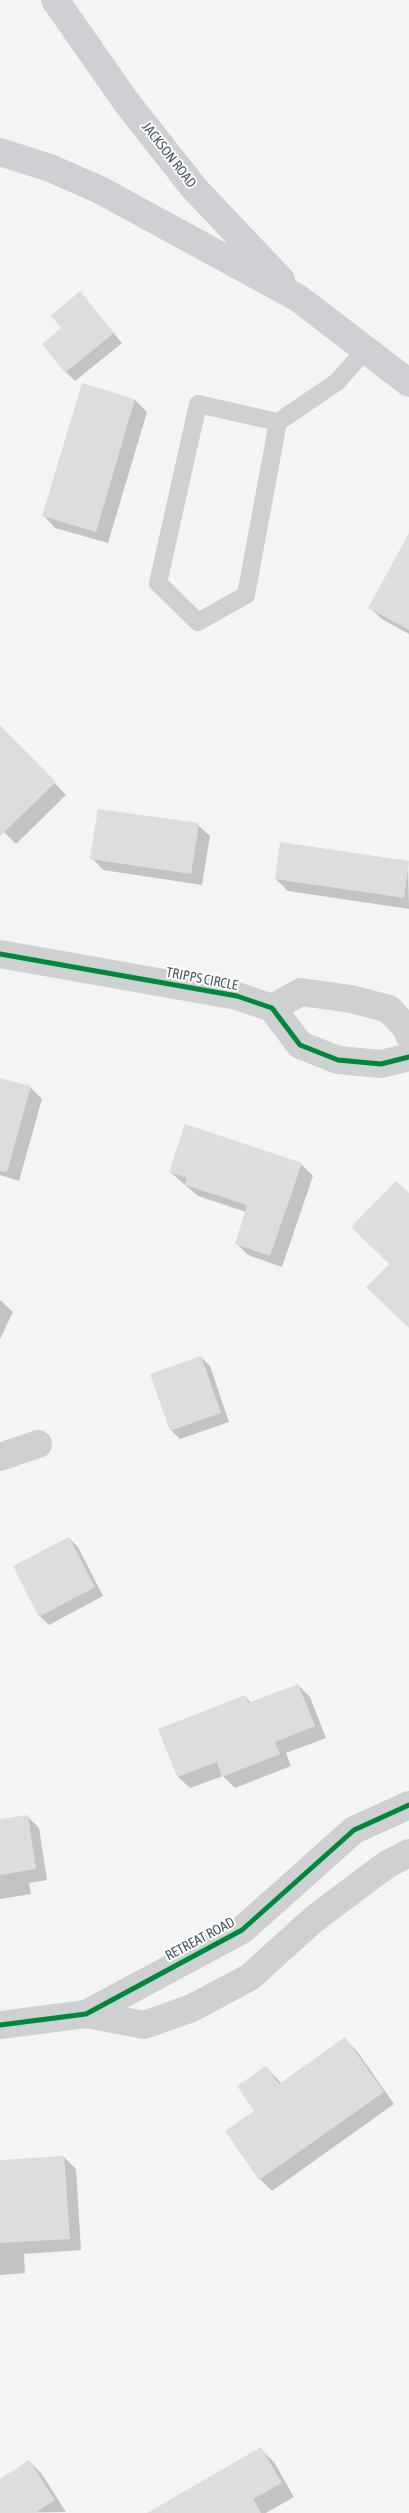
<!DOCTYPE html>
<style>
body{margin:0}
canvas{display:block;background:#f4f4f4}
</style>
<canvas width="409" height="2513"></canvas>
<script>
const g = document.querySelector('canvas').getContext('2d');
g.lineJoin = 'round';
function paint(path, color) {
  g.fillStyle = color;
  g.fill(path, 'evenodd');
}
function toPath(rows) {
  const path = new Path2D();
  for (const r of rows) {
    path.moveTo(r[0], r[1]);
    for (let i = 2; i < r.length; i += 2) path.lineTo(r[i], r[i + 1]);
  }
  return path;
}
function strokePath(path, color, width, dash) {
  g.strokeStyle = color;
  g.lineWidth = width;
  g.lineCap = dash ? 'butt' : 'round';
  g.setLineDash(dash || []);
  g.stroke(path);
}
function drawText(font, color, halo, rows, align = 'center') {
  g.font = font + ' "Asap Condensed",sans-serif';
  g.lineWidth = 4;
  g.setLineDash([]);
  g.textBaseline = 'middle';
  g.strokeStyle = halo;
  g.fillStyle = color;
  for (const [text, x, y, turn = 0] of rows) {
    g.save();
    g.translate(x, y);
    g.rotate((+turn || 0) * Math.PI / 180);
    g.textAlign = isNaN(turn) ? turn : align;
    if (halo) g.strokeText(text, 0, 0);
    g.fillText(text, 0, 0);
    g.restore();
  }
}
paint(toPath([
 [80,293,122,343,75,381,66,372,62,328],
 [83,385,135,400,147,412,108,543,55,528,44,516],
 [409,536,409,634,382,619,370,608],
 [0,726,66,795,16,844,0,828],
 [198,825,210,836,202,885,103,870,92,858],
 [408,862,409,909,288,891,276,879],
 [0,1079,31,1088,42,1099,19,1181,0,1175],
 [301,1164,313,1176,282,1267,248,1255,236,1243,246,1212,198,1196,170,1172],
 [0,1300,13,1312,0,1339],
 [201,1357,210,1366,229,1422,180,1439,171,1430],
 [69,1538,78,1547,103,1596,49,1625,40,1616],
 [298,1685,310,1697,326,1738,286,1753,291,1766,235,1788,223,1776,190,1788,178,1777,245,1696,251,1703],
 [27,1816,39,1828,47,1880,29,1883,31,1894,0,1899,0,1820],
 [345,2039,357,2051,394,2104,272,2191,260,2179,256,2111,266,2067,282,2084],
 [64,2157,76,2169,81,2250,24,2254,25,2273,0,2275,0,2161],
 [260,2448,274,2462,294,2497,266,2513,179,2513],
 [29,2461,41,2473,66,2512,0,2513,0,2480]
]), '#0003');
paint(toPath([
 [80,291,114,333,65,373,42,344,61,328,51,316],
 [82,383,135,399,96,532,42,516],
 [409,533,409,630,368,608],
 [0,725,56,782,0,836],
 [98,809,199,823,191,874,90,859],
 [280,842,409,861,404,898,275,879],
 [0,1078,31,1086,7,1172,0,1171],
 [185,1124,302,1163,270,1256,235,1244,247,1205,185,1185,187,1178,169,1172],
 [396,1181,409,1193,409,1328,366,1287,389,1264,351,1227],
 [201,1356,221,1413,170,1431,150,1374],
 [69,1537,95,1587,39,1617,13,1566],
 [298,1684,315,1726,275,1742,280,1754,222,1777,217,1762,177,1777,158,1729,245,1695,248,1703],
 [28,1815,36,1869,0,1875,0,1819],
 [345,2037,384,2092,259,2180,225,2131,254,2111,237,2086,266,2066,279,2084],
 [64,2156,70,2239,0,2243,0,2160],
 [261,2447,282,2483,253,2499,261,2513,147,2513],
 [29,2460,55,2500,35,2513,0,2513,0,2479]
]), '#ddddde');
strokePath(toPath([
 [278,422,198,404,158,583,198,622,246,595,278,422,337,382,365,350]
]), '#ced0d2', 18);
strokePath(toPath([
 [0,954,237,996,272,1008,300,1045,338,1060,381,1064,409,1057],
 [272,1008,301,992,351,999,389,1009,408,1030,409,1035],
 [0,1457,38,1444],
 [86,2014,144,2025,192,2008,250,1977,314,1919,386,1865,409,1853],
 [0,2025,86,2014,242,1930,354,1830,409,1805]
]), '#ced0d2', 28);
strokePath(toPath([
 [55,0,127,103,194,188,281,280],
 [0,152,50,168,100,190,298,298,409,383]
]), '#ced0d4', 28);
strokePath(toPath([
 [0,954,237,996,272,1008,300,1045,338,1060,381,1064,409,1057],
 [0,2025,86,2014,242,1930,354,1830,409,1805]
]), '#00873e', 5);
drawText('14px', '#4a5661', '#fff', [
 ["JACKSON ROAD",169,155,52],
 ["TRIPPS CIRCLE",202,979,11],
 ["RETREAT ROAD",200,1939,-28]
]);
</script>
